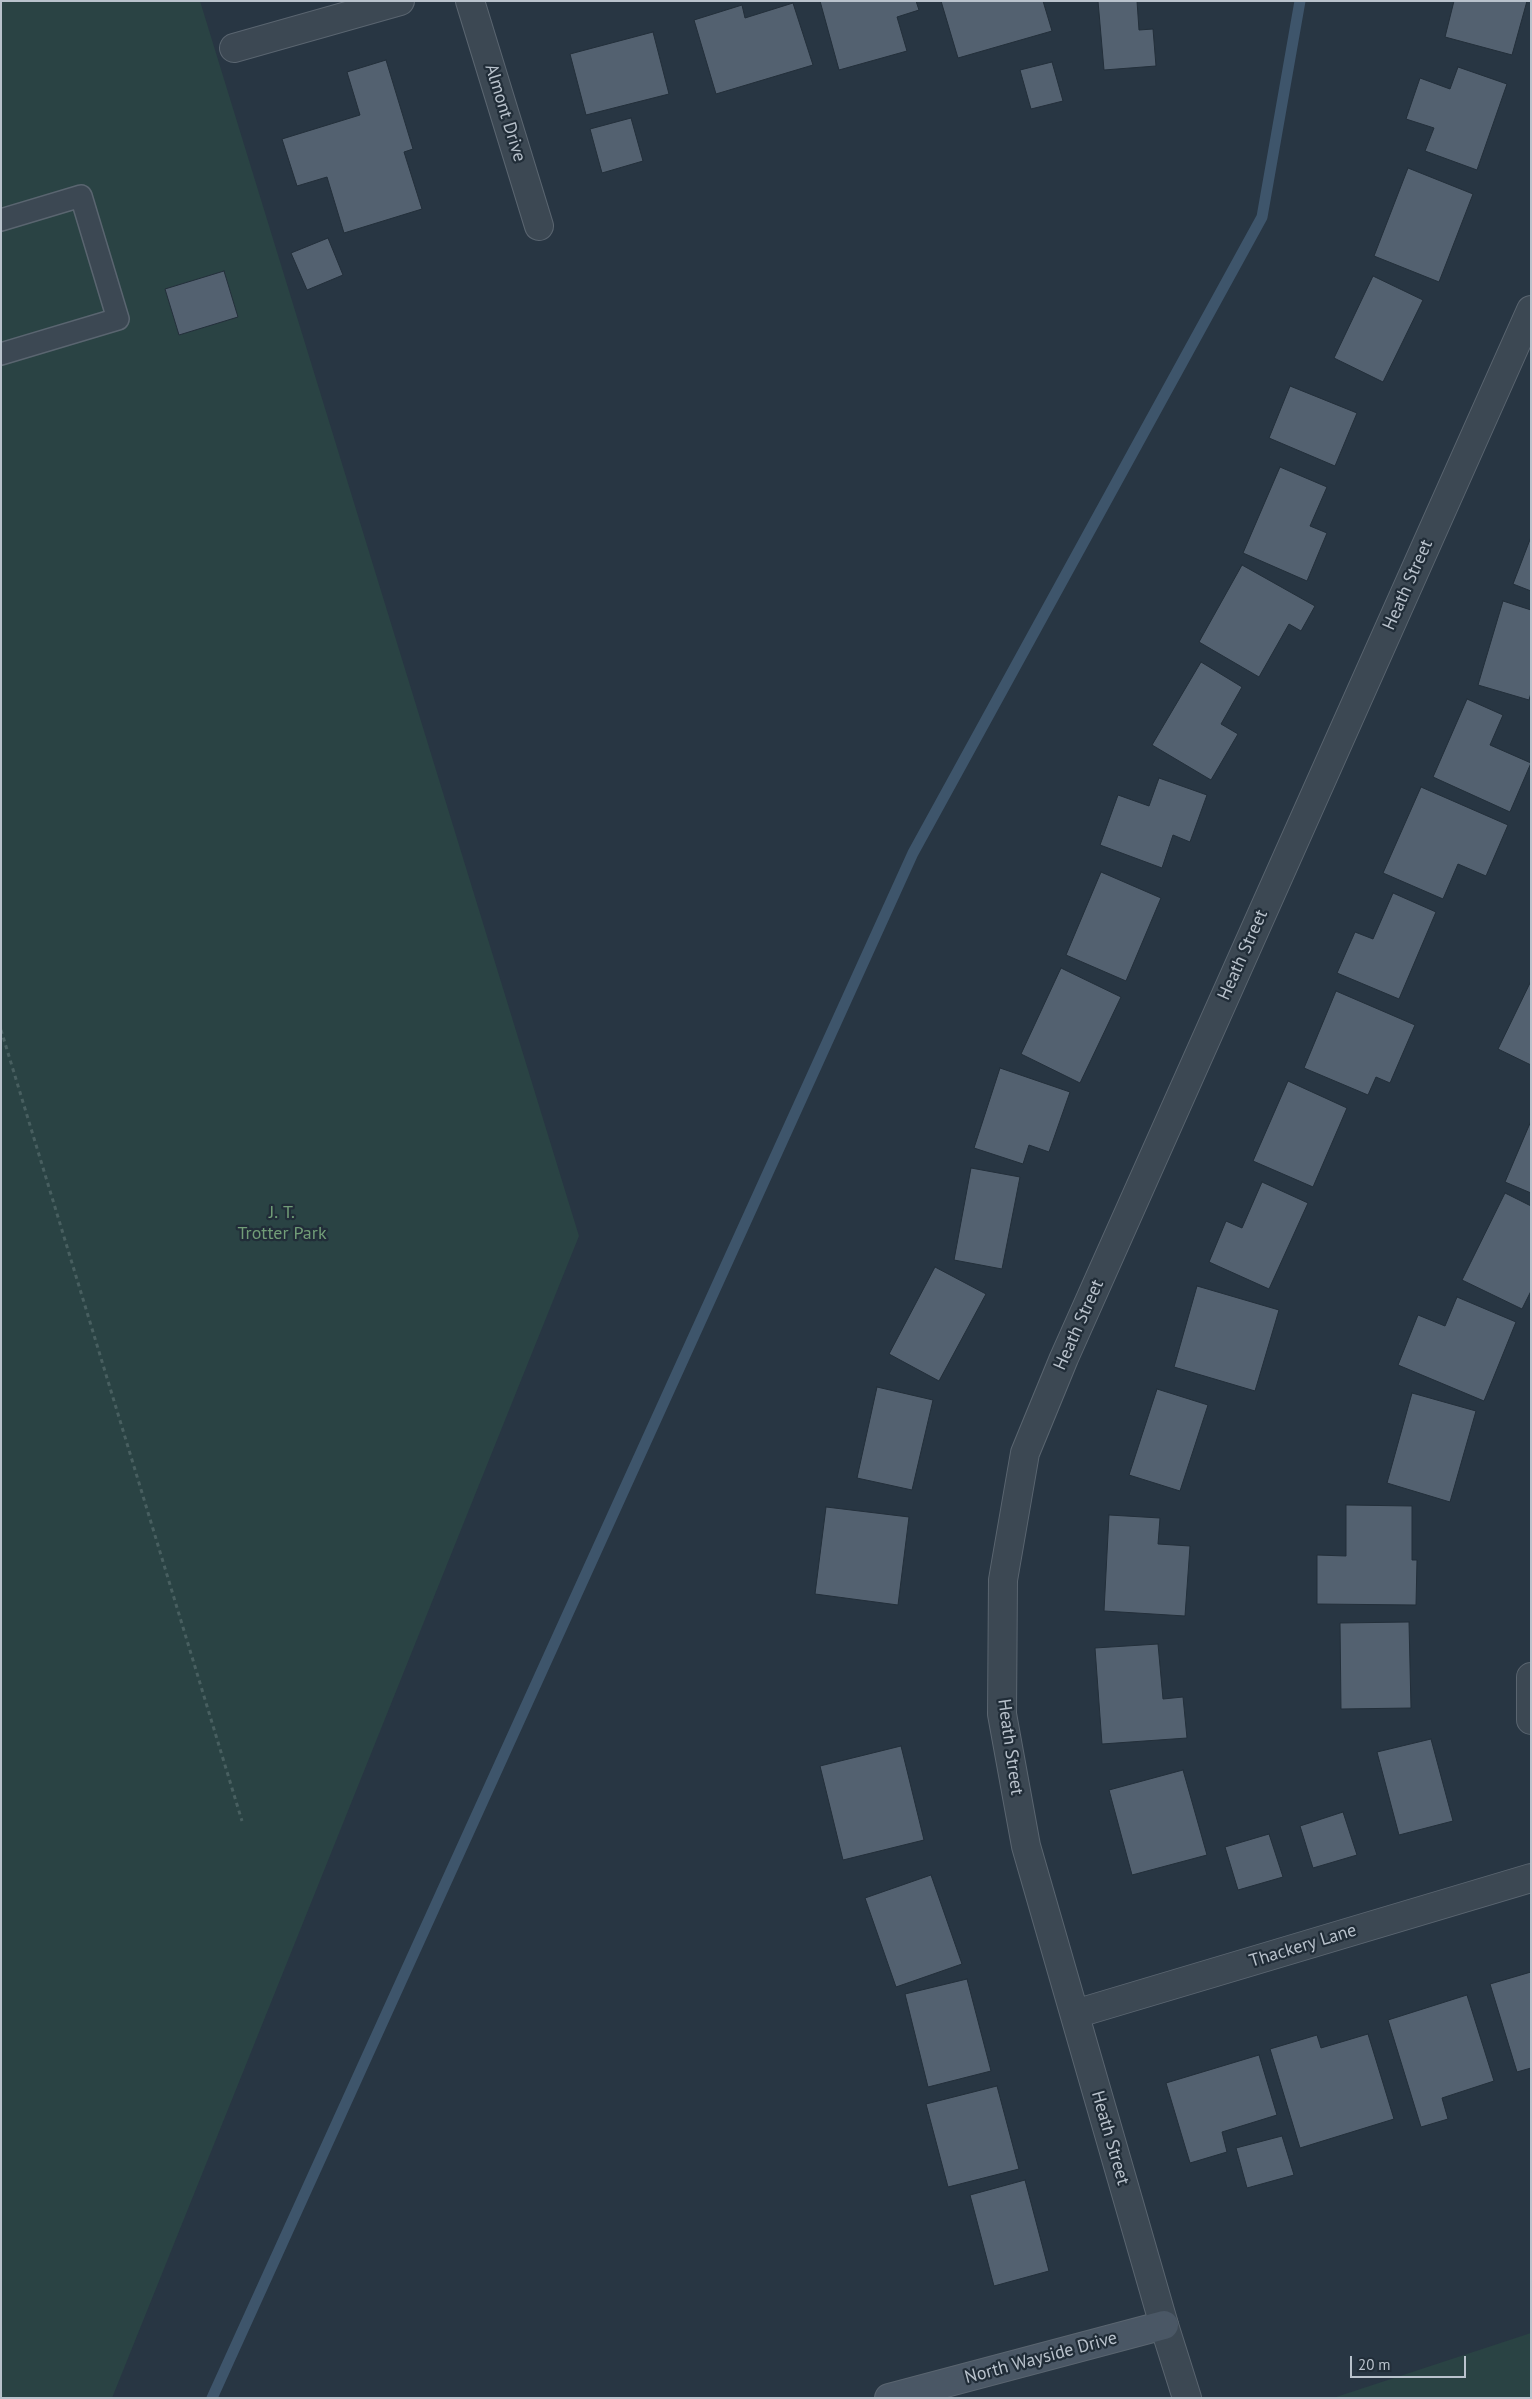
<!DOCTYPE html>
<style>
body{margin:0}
#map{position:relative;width:1532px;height:2399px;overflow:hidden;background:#283643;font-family:"PT Sans",sans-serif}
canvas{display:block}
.frame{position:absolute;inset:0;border:2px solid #b9c2cc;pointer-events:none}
.scale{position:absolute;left:1350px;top:2356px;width:116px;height:22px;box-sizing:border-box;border:2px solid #b9c2cc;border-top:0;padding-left:6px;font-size:15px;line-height:18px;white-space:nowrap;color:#b9c2cc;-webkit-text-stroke:4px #212d38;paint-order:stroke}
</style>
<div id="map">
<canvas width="1532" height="2399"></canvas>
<div class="frame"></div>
<div class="scale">20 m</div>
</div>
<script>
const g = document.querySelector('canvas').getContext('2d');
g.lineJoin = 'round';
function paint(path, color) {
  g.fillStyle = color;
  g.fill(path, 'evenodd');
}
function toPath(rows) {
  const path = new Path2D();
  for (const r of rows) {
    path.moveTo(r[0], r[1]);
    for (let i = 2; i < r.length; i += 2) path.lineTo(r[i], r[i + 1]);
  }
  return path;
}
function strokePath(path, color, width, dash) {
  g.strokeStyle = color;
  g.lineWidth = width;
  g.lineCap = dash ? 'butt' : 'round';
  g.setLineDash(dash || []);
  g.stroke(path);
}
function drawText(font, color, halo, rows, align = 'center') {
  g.font = font + ' "PT Sans",sans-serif';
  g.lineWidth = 4.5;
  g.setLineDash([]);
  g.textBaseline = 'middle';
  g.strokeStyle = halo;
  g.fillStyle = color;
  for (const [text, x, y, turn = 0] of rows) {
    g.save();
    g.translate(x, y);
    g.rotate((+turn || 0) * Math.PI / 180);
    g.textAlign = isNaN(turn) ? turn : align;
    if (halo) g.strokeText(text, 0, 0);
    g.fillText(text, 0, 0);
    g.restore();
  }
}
paint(toPath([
 [1,1,200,1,579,1236,112,2398,1,2398],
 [1531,2333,1531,2398,1333,2398]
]), '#2a4344');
strokePath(toPath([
 [212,2398,913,853,1262,217,1300,1]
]), '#3e556b', 11);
const building = toPath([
 [820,1,916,1,919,10,897,17,907,51,839,70,820,1],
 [941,1,1043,1,1052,31,958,58,941,1],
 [1098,1,1137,1,1139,30,1153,29,1156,66,1104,70,1098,1],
 [1454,1,1527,1,1512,55,1445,37,1454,1],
 [793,3,813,65,716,94,694,20,742,5,745,18,793,3],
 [653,32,669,94,586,115,570,54,653,32],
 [386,60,413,149,404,152,422,209,344,233,327,177,297,186,282,139,360,115,347,72,386,60],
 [1052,62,1063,101,1031,109,1020,70,1052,62],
 [1458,67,1507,84,1477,170,1425,151,1434,128,1406,119,1420,78,1450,89,1458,67],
 [631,118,643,161,602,173,590,129,631,118],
 [1408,168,1473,194,1439,282,1374,256,1408,168],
 [328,238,343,275,307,290,291,253,328,238],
 [224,271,238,317,179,335,165,289,224,271],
 [1373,276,1423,300,1383,382,1334,358,1373,276],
 [1290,386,1357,413,1335,466,1269,438,1290,386],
 [1280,467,1327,487,1310,526,1327,533,1307,581,1243,553,1280,467],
 [1531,537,1531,591,1513,584,1531,537],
 [1242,565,1315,606,1301,631,1289,624,1259,677,1199,642,1242,565],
 [1503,601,1531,610,1531,693,1529,700,1478,685,1503,601],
 [1201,662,1242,687,1221,724,1238,734,1211,780,1152,745,1201,662],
 [1467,699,1503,715,1490,745,1531,763,1510,812,1433,777,1467,699],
 [1159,778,1207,795,1190,842,1173,835,1162,868,1100,845,1118,795,1149,806,1159,778],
 [1421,787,1508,825,1486,876,1458,864,1443,899,1383,873,1421,787],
 [1101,872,1161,898,1126,981,1066,955,1101,872],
 [1393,893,1436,912,1399,999,1337,973,1355,932,1373,939,1393,893],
 [1061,968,1121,997,1080,1083,1021,1054,1061,968],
 [1531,981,1531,1065,1498,1049,1531,981],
 [1336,991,1415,1025,1390,1083,1376,1077,1368,1095,1304,1068,1336,991],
 [1000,1068,1070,1092,1049,1152,1029,1145,1023,1164,974,1148,1000,1068],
 [1288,1081,1347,1108,1313,1187,1253,1161,1288,1081],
 [1531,1121,1531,1193,1505,1182,1531,1121],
 [971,1168,1020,1177,1002,1269,954,1260,971,1168],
 [1262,1182,1308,1203,1269,1289,1209,1262,1226,1221,1242,1228,1262,1182],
 [1505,1193,1531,1206,1531,1291,1522,1309,1462,1280,1505,1193],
 [935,1267,986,1294,939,1381,889,1354,935,1267],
 [1197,1286,1279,1310,1255,1391,1174,1367,1197,1286],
 [1457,1297,1516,1322,1484,1401,1398,1365,1418,1315,1445,1326,1457,1297],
 [877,1387,933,1400,912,1490,857,1478,877,1387],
 [1157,1389,1208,1405,1180,1491,1129,1475,1157,1389],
 [1412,1393,1476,1411,1450,1502,1387,1483,1412,1393],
 [1346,1505,1412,1506,1412,1560,1417,1560,1416,1605,1317,1604,1317,1555,1346,1556,1346,1505],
 [826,1507,909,1517,898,1605,815,1594,826,1507],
 [1109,1515,1160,1518,1158,1544,1190,1546,1185,1616,1104,1611,1109,1515],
 [1409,1622,1411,1708,1341,1709,1340,1623,1409,1622],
 [1158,1644,1163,1699,1183,1697,1187,1738,1102,1744,1095,1648,1158,1644],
 [1431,1739,1453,1821,1399,1835,1377,1752,1431,1739],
 [901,1746,924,1840,843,1860,820,1766,901,1746],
 [1183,1770,1207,1855,1132,1875,1109,1790,1183,1770],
 [1343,1812,1357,1855,1313,1868,1300,1826,1343,1812],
 [1269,1834,1283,1877,1238,1890,1225,1847,1269,1834],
 [931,1875,962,1964,896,1987,865,1898,931,1875],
 [1531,1972,1531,2068,1517,2072,1490,1984,1531,1972],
 [967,1979,991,2071,928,2087,905,1994,967,1979],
 [1467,1995,1494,2081,1442,2098,1448,2119,1421,2127,1388,2020,1467,1995],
 [1368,2034,1394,2119,1300,2148,1270,2049,1317,2035,1321,2048,1368,2034],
 [1259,2055,1277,2115,1222,2132,1227,2152,1190,2163,1166,2083,1259,2055],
 [997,2086,1019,2169,948,2187,926,2104,997,2086],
 [1282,2136,1294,2175,1247,2188,1236,2148,1282,2136],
 [1025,2180,1049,2271,994,2286,970,2195,1025,2180]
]);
paint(building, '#536170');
strokePath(building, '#232f3a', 1);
const lane = toPath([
 [1,220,81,196,118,319,1,354]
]);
const street = toPath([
 [470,1,539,226],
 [234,48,400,1],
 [1531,1677,1531,1720],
 [1075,2014,1531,1878],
 [1187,2398,1164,2325,1026,1846,1002,1714,1003,1580,1025,1453,1064,1358,1531,310]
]);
const secondary = toPath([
 [889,2398,1164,2325]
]);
strokePath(lane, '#5a6570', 24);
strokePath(street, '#5a6570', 30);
strokePath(secondary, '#5a6570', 30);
strokePath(toPath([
 [1,1030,242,1821]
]), '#485f60', 3, [4, 4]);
strokePath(lane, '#3c4853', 21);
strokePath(street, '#3c4853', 28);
strokePath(secondary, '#4a5765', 28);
drawText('18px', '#b9c2cc', '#212d38', [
 ["Almont Drive",505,113,73],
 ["Heath Street",1408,585,-66],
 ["Heath Street",1243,955,-66],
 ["Heath Street",1079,1325,-66],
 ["Heath Street",1010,1747,82],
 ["Thackery Lane",1303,1946,-17],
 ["Heath Street",1110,2138,74],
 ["North Wayside Drive",1041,2358,-15]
]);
drawText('18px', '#719d77', '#212d38', [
 ["J. T.",282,1213],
 ["Trotter Park",282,1234]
]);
</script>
